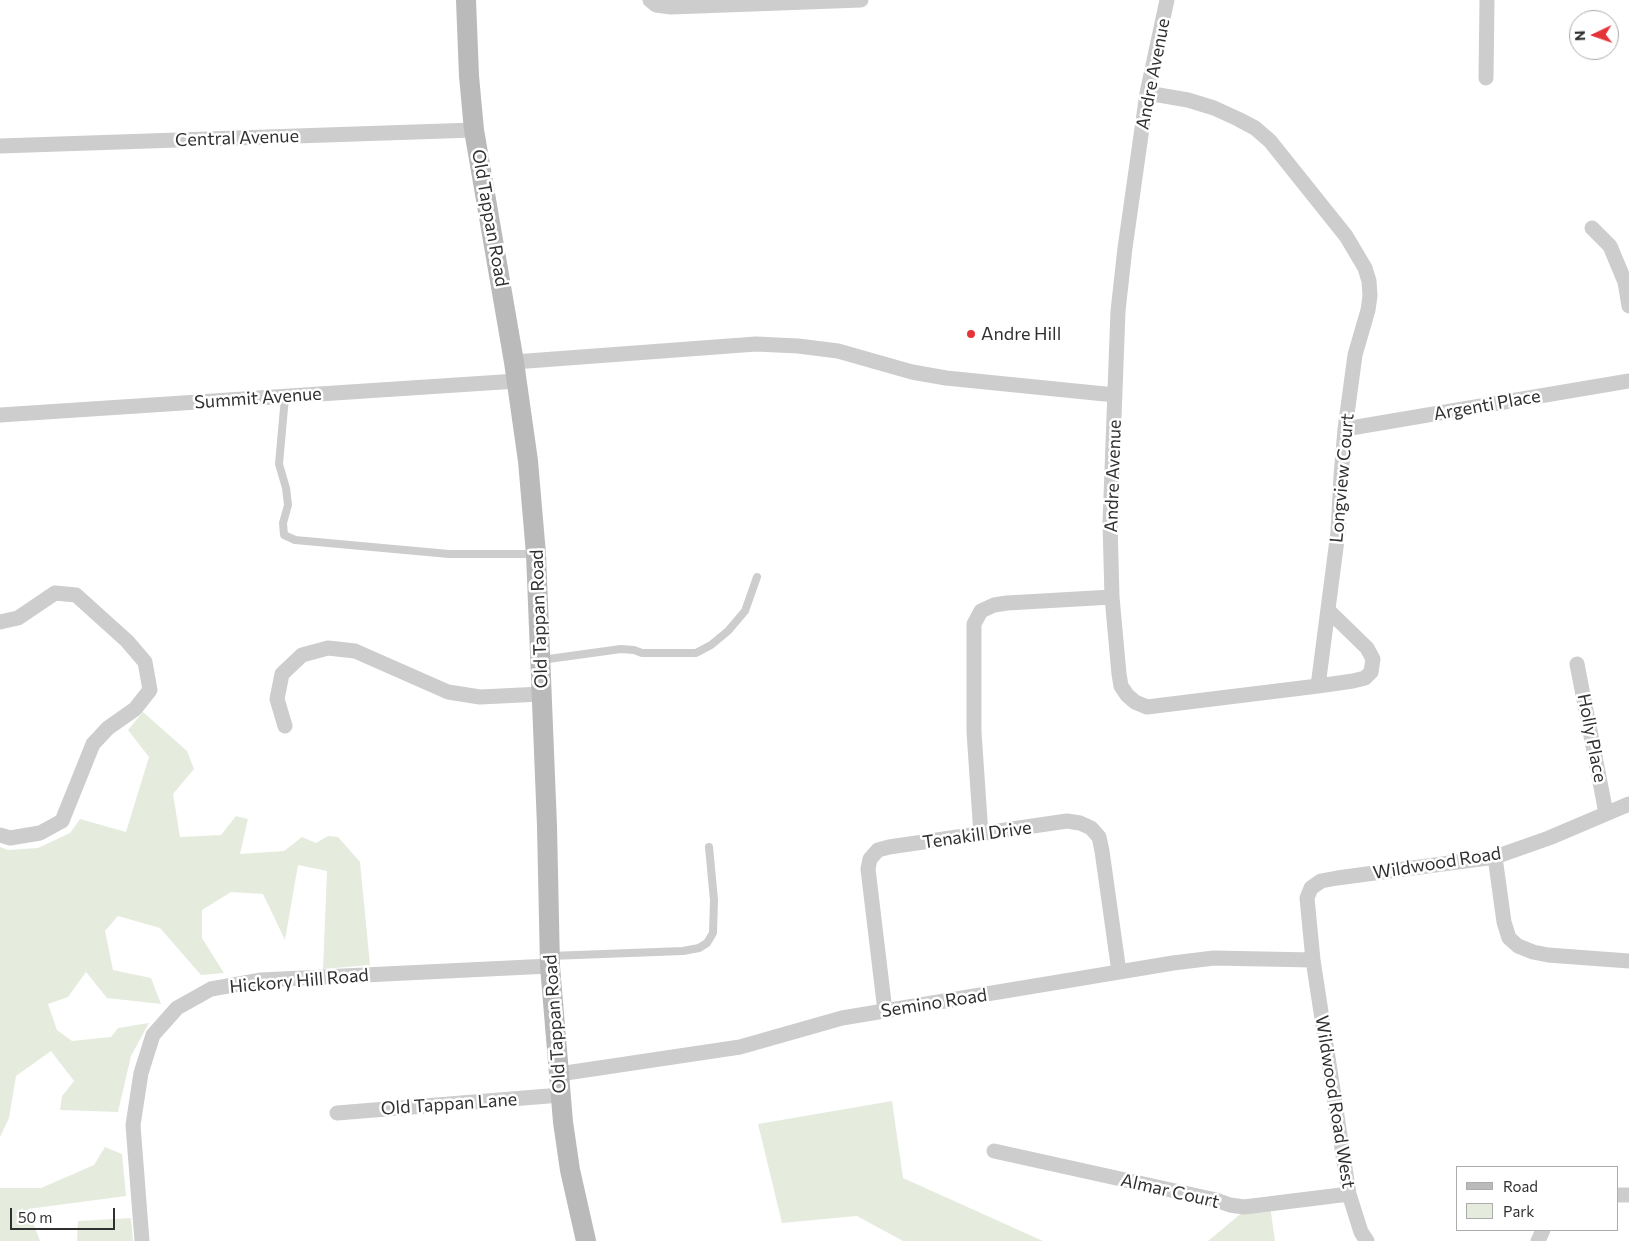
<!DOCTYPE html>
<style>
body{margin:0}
#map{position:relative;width:1629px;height:1241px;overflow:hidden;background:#fff;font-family:Commissioner,sans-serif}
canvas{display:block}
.legend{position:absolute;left:1456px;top:1166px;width:162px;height:65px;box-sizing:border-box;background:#fff;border:1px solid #acacac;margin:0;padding:6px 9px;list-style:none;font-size:15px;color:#303030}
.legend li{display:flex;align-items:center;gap:10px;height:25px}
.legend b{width:25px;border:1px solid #acacac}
.north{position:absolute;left:1569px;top:10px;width:50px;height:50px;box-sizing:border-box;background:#fff;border:1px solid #acacac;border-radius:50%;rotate:267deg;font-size:14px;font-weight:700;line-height:20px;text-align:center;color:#303030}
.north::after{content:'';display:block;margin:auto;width:18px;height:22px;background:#e4343a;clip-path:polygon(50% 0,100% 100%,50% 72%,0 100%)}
.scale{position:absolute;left:10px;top:1208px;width:105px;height:22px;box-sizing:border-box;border:2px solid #303030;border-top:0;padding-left:6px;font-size:15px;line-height:18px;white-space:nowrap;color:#303030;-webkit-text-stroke:4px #fff;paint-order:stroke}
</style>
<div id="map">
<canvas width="1629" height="1241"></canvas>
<ul class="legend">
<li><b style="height:6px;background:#bababa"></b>Road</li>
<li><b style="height:14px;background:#e5ecde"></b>Park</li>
</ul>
<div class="north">N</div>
<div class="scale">50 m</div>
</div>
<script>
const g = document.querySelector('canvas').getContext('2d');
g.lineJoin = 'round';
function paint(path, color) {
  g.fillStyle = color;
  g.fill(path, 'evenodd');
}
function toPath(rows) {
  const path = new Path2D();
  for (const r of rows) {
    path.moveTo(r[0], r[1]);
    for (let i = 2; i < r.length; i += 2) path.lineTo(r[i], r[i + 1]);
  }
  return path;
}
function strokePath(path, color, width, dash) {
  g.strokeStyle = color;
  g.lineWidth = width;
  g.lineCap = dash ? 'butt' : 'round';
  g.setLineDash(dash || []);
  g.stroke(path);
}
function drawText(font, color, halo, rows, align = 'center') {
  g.font = font + ' Commissioner,sans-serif';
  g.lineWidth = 5;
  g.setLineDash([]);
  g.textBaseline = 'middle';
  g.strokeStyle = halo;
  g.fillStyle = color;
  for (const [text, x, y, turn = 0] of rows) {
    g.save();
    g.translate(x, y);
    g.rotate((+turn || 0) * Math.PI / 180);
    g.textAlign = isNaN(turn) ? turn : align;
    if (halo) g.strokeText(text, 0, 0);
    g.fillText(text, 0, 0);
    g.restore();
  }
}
paint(toPath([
 [143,712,187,751,194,769,173,794,180,837,221,835,236,816,248,819,240,854,284,851,302,837,316,843,328,836,338,837,360,862,370,965,323,969,327,871,298,865,285,940,263,894,231,892,202,910,202,938,224,973,201,975,160,928,118,916,105,931,113,970,151,978,161,1004,107,998,86,972,68,997,48,1004,57,1030,72,1041,111,1037,118,1028,149,1023,131,1056,118,1112,60,1110,62,1096,74,1081,51,1051,16,1076,9,1118,0,1137,0,847,8,850,38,848,70,833,80,819,126,832,149,757,128,730],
 [892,1101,903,1178,1043,1241,903,1241,857,1216,782,1223,758,1124],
 [105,1147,122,1154,126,1196,28,1209,40,1241,0,1241,0,1188,41,1188,94,1165],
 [1270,1205,1275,1241,1208,1241,1250,1206],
 [131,1218,133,1241,77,1241,78,1221]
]), '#e5ecde');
strokePath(toPath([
 [285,397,279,464,286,488,288,505,283,523,284,535,295,540,449,554,534,554],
 [541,660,621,649,634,650,642,653,696,653,711,645,728,631,745,611,757,577],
 [550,956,683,951,699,948,707,943,713,933,714,900,709,847]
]), '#cdcdcd', 8);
strokePath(toPath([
 [650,0,656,5,671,7,861,0],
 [1167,0,1147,93,1125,248,1118,311,1110,523,1112,597,1119,674,1121,686,1127,695,1135,702,1147,707,1318,686,1353,681,1365,678,1371,672,1373,659,1367,648,1329,611],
 [1486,78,1487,0],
 [1147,93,1188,100,1214,108,1238,119,1255,128,1270,141,1346,236,1365,268,1369,281,1370,296,1368,310,1355,355,1345,429,1341,476,1338,532,1318,686],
 [0,146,474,130],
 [1592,228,1610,246,1625,282,1629,306],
 [514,362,756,344,798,346,838,351,912,372,946,378,1115,395],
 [0,415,517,381],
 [1345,429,1629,381],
 [0,622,18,618,55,593,76,595,127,641,145,662,150,690,135,709,108,728,93,744,62,821,40,833,10,838,0,835],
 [1577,664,1606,813],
 [285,726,277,699,282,674,302,655,328,648,355,651,448,692,480,697,542,694],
 [981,835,974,732,974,624,981,611,994,605,1007,603,1112,597],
 [1495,857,1504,922,1509,938,1518,946,1533,952,1548,955,1629,961],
 [885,1011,868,869,870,859,878,850,889,847,1067,821,1080,823,1091,828,1099,837,1102,851,1119,972],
 [559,1074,740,1047,842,1018,1173,963,1214,958,1313,960],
 [337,1113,561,1095],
 [994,1151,1216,1200,1230,1205,1244,1207,1349,1194],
 [1618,1195,1629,1195],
 [142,1241,133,1125,141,1073,153,1035,177,1008,211,989,261,980,550,966],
 [1367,1241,1361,1232,1349,1194,1313,960,1307,898,1311,888,1321,881,1337,878,1495,857,1549,838,1629,804],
 [1538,1241,1543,1230]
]), '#cdcdcd', 15);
strokePath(toPath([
 [466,0,469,76,474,130,514,362,528,461,536,554,547,826,550,966,563,1122,570,1170,586,1241]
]), '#bababa', 20);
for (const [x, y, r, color] of [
 [971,334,5,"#e4343a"]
]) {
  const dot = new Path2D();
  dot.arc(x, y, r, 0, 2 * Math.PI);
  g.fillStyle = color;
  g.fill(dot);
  strokePath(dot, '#fff', 2);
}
drawText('18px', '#303030', '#fff', [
 ["Andre Avenue",1153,74,-79],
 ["Central Avenue",237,138,-2],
 ["Old Tappan Road",490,218,80],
 ["Summit Avenue",258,398,-4],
 ["Argenti Place",1487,405,-10],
 ["Andre Avenue",1113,476,-88],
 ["Longview Court",1342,478,-85],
 ["Old Tappan Road",539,619,-92],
 ["Holly Place",1592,738,79],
 ["Tenakill Drive",977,835,-8],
 ["Wildwood Road",1437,863,-9],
 ["Hickory Hill Road",299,981,-5],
 ["Semino Road",934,1003,-9],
 ["Old Tappan Road",555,1024,-94],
 ["Wildwood Road West",1335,1102,81],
 ["Old Tappan Lane",449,1104,-4],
 ["Almar Court",1170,1191,13]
]);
drawText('18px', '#303030', '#fff', [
 ["Andre Hill",981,334]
], 'left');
</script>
